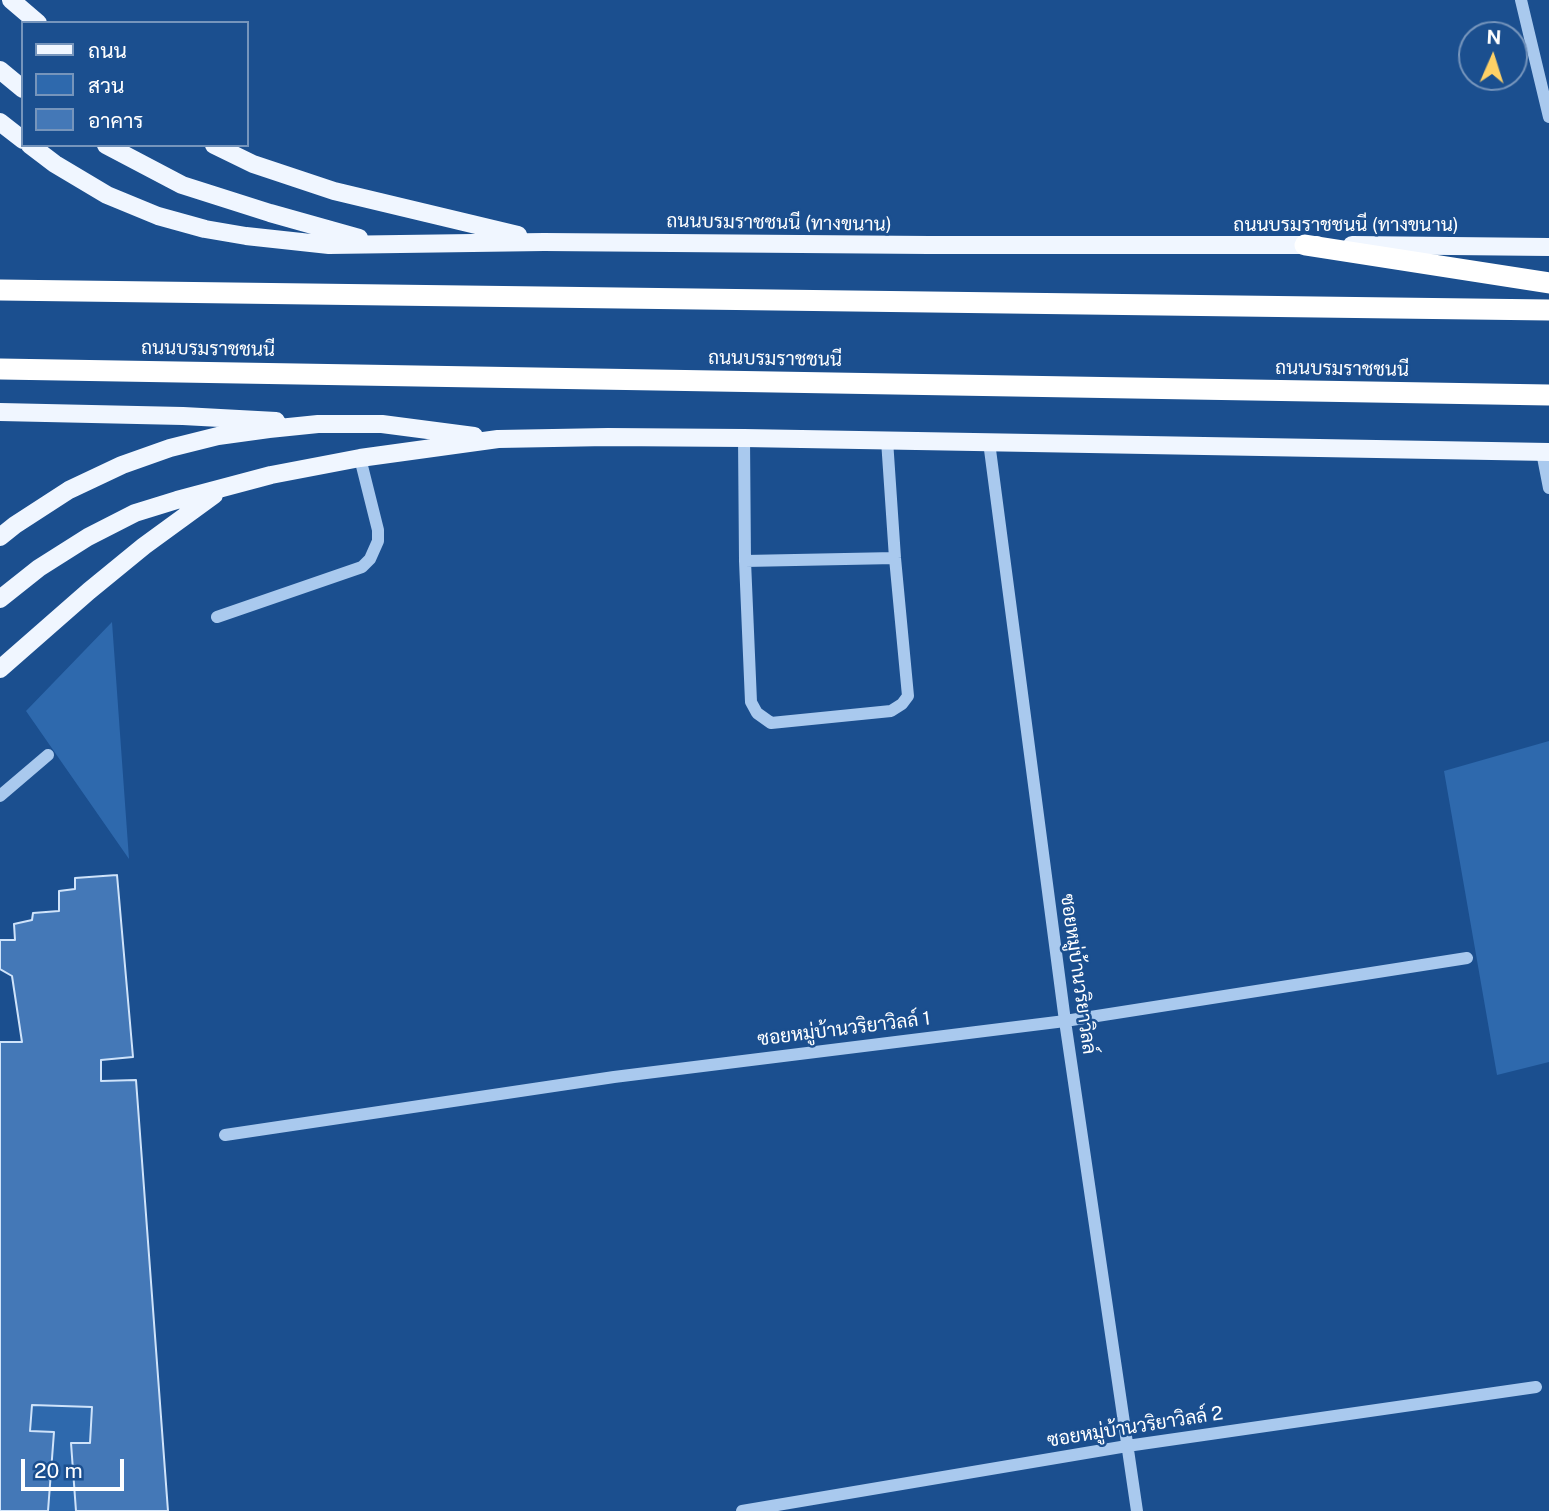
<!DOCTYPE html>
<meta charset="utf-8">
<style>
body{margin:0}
#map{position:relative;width:1549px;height:1511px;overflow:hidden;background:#1b4f8f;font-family:"Public Sans",Sarabun,sans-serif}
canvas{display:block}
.legend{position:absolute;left:21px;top:21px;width:228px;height:126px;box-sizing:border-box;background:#1b4f8f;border:2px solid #7695bc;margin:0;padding:9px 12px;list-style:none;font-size:21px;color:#fff}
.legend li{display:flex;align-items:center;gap:14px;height:35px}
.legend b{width:35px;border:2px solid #7695bc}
.north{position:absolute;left:1458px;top:21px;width:70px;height:70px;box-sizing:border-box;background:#1b4f8f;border:2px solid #7695bc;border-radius:50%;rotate:3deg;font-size:19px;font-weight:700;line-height:28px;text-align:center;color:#fff}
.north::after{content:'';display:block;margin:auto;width:24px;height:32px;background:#ffd166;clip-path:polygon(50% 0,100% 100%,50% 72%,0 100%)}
.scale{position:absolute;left:21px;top:1459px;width:103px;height:32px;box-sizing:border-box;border:4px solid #fff;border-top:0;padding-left:9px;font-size:21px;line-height:24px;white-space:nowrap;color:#fff;-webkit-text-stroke:5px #1b4f8f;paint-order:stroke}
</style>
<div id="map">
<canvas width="1549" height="1511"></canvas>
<ul class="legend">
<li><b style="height:9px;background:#f0f6ff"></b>ถนน</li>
<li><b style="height:19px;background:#2e69ad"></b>สวน</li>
<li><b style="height:19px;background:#4478b7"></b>อาคาร</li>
</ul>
<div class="north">N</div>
<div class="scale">20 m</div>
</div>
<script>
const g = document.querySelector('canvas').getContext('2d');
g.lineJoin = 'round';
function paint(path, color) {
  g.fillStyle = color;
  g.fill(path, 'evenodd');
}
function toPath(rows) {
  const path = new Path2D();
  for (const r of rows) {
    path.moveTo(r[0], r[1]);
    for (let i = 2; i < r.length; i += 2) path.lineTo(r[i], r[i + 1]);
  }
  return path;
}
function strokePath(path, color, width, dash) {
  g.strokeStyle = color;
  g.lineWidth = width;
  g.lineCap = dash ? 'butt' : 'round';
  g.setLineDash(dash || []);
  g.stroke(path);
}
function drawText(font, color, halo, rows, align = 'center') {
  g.font = font + ' "Public Sans",Sarabun,sans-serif';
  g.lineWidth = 5;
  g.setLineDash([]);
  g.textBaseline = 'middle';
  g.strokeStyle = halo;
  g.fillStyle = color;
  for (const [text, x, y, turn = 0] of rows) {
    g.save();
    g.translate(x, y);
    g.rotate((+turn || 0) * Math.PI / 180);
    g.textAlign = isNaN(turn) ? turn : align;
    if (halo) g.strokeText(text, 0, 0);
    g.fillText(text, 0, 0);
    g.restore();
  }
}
paint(toPath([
 [112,622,129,859,26,711],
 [1549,741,1549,1062,1497,1075,1444,771],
 [32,1405,92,1407,90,1443,76,1511,48,1511,53,1433,30,1431]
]), '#2e69ad');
const building = toPath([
 [117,875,133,1057,101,1060,101,1081,136,1080,168,1511,76,1511,71,1443,90,1443,92,1407,32,1405,30,1431,54,1432,48,1511,0,1511,0,1042,22,1042,12,976,0,969,0,940,15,940,14,924,32,920,33,913,59,911,59,891,75,889,75,878,117,875]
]);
paint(building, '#4478b7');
strokePath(building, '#cfe3fa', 2);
strokePath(toPath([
 [1521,0,1549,117],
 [744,438,745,561,751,702,757,713,771,723,891,711,902,704,908,696,895,558,887,440],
 [989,442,1065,1021,1137,1511],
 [1542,452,1549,488],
 [745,561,895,558],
 [217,617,362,567,370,559,378,541,378,530,360,458],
 [0,796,48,755],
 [225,1135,614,1077,1065,1021,1467,958],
 [742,1511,1127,1446,1536,1387]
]), '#a9c9ee', 12);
strokePath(toPath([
 [11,0,38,23],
 [0,70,23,89],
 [0,122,23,140],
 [30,145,55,164,107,195,158,216,205,229,246,236,329,245,544,242,929,245,1317,245],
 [106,145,182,185,270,213,359,238],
 [214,145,253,164,334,191,518,235],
 [1352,245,1549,247],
 [0,412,183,416,276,421],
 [0,537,15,525,69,490,122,465,170,448,218,436,269,429,318,424,382,424,474,436],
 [0,599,39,568,88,537,135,513,177,500,271,475,360,458,498,439,608,437,744,438,1549,452],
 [0,669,89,591,144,546,214,495]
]), '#f0f6ff', 18);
strokePath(toPath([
 [1305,245,1549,283],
 [0,290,1549,310],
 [0,369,1549,395]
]), '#fff', 21);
drawText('19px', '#fff', '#1b4f8f', [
 ["ถนนบรมราชชนนี (ทางขนาน)",779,223,1],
 ["ถนนบรมราชชนนี (ทางขนาน)",1346,225],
 ["ถนนบรมราชชนนี",208,349,1],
 ["ถนนบรมราชชนนี",775,359,1],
 ["ถนนบรมราชชนนี",1342,369,1],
 ["ซอยหมู่บ้านวริยาวิลล์",1078,974,82],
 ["ซอยหมู่บ้านวริยาวิลล์ 1",844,1029,-7],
 ["ซอยหมู่บ้านวริยาวิลล์ 2",1135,1427,-9]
]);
</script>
